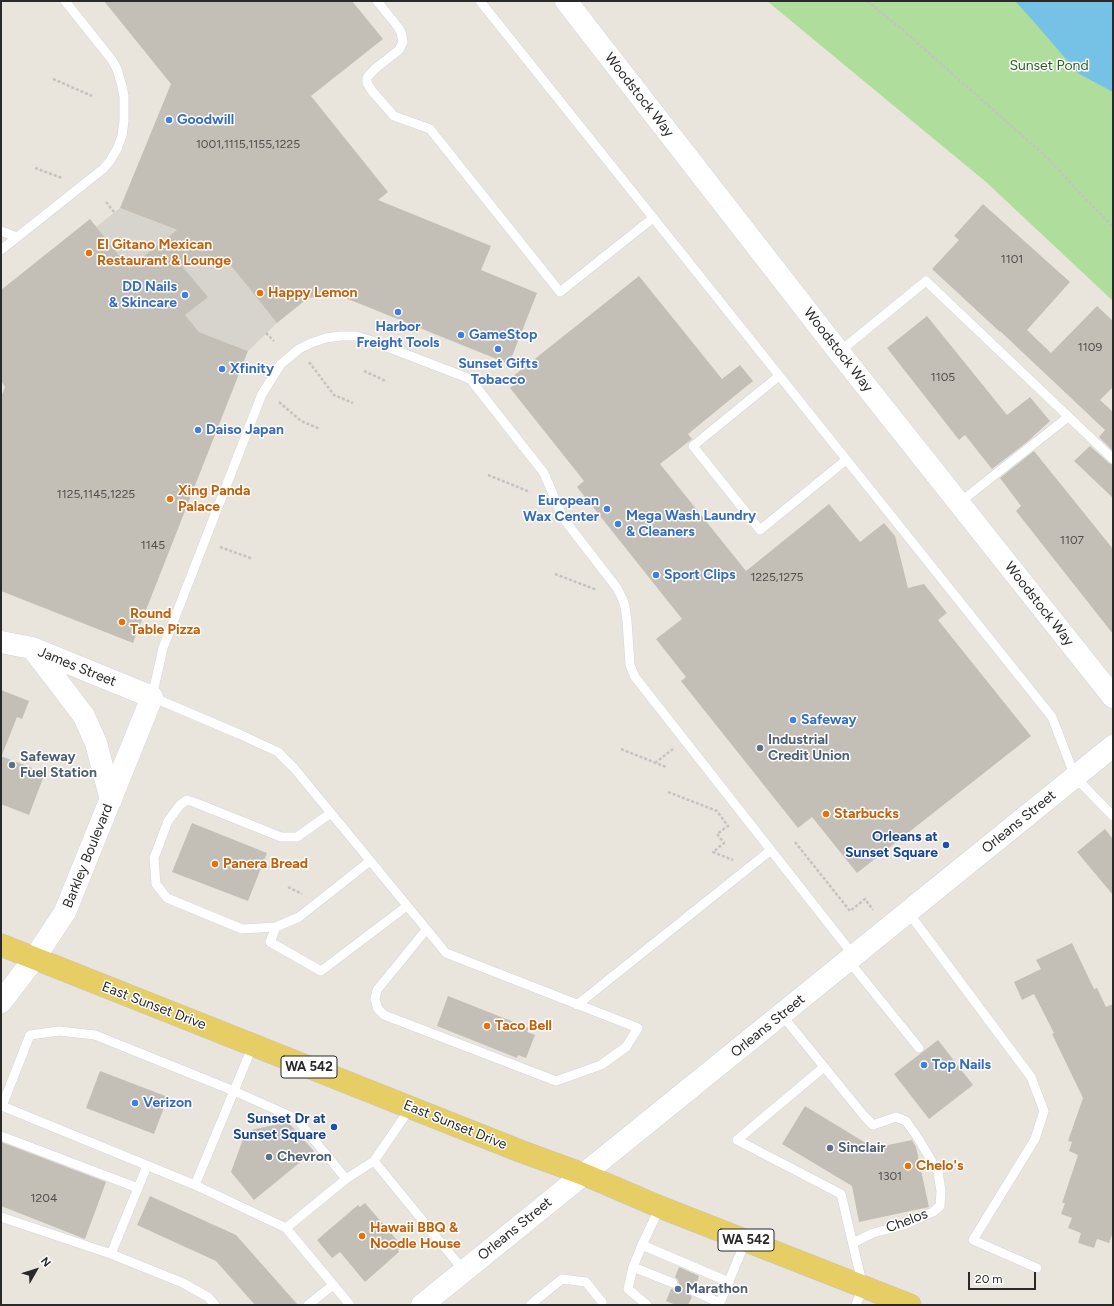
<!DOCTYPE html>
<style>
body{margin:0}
#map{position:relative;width:1114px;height:1306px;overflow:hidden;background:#eae5dc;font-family:Figtree,sans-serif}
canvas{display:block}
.frame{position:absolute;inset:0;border:2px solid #292929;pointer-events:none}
.north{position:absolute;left:16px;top:1250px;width:40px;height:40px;-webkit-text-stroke:3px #fff;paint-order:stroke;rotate:51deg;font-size:11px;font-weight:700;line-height:16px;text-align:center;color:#292929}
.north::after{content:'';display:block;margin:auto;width:14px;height:18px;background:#292929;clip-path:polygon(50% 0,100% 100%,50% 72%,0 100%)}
.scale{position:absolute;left:968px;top:1272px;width:68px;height:18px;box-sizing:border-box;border:2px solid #292929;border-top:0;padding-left:5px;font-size:12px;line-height:14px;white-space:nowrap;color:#292929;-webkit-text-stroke:3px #fff;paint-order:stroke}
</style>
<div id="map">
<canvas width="1114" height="1306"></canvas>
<div class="frame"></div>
<div class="north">N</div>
<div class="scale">20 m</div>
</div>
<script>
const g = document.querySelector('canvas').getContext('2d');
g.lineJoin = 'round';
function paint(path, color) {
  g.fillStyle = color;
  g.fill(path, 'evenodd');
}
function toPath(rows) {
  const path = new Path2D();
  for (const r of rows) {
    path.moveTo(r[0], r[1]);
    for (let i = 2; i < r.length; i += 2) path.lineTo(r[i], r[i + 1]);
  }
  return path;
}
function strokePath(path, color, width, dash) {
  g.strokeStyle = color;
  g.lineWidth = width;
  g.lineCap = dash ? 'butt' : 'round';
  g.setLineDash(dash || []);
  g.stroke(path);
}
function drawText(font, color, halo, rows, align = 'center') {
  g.font = font + ' Figtree,sans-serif';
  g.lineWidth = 3;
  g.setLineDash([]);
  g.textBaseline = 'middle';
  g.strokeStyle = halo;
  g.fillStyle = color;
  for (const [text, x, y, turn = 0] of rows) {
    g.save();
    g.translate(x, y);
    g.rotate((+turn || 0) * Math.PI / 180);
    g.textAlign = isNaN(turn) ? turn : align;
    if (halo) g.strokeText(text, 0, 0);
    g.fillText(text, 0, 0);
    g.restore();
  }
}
paint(toPath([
 [767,1,1113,1,1113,301,986,182]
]), '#afdd9c');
paint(toPath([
 [120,208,189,235,220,257,243,260,237,273,277,323,248,351,199,332,185,315,207,297,163,242,129,268,96,227]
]), '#d7d4ce');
paint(toPath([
 [1015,1,1113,1,1113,92,1079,74,1035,23]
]), '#76c2e6');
paint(toPath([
 [104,1,352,1,383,39,311,96,388,192,378,200,491,246,481,270,537,293,509,364,338,295,308,298,277,323,225,258,183,267,208,297,185,315,199,332,248,351,133,643,1,591,1,397,5,387,1,381,1,290,90,219,129,268,177,230,120,208,171,84],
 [983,204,1070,282,1027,330,1051,353,1097,306,1113,321,1113,387,1100,400,1113,412,1113,451,1099,437,1105,430,1000,331,1000,332,932,269,959,240,954,236],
 [639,276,722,379,740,365,753,381,688,434,692,439,660,464,746,571,829,504,860,542,884,523,895,536,908,588,924,584,947,613,938,620,1031,736,857,873,812,817,798,828,681,681,686,677,656,639,682,619,577,487,584,481,510,388,516,382,512,377],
 [927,316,1007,415,1030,397,1050,421,1027,442,992,469,965,435,959,440,887,348],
 [1090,446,1109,463,1113,465,1113,498,1074,461],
 [1034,451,1113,549,1113,634,1016,511,1021,506,1000,478],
 [1,690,29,701,22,719,17,717,2,755,1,755],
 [1,756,45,773,29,815,1,804],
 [192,823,267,853,248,901,172,872],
 [1105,829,1113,839,1113,895,1077,852],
 [1072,943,1094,989,1097,988,1106,1007,1113,1004,1113,1232,1109,1243,1097,1239,1094,1248,1078,1243,1081,1233,1068,1228,1072,1218,1061,1214,1065,1203,1062,1203,1078,1155,1069,1151,1072,1142,1068,1141,1083,1098,1052,1034,1054,1033,1034,994,1022,1000,1014,982,1041,969,1036,960],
 [448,996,529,1028,527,1032,535,1035,526,1058,518,1055,517,1058,437,1026],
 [938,1040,973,1085,929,1119,894,1074],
 [100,1071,168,1097,154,1134,86,1108],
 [805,1106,874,1148,912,1140,916,1147,929,1207,859,1222,852,1186,782,1144],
 [288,1122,314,1151,254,1200,231,1172,246,1131],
 [1,1142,106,1182,85,1239,1,1206],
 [150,1196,236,1235,298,1305,255,1305,216,1261,137,1225],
 [365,1203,402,1246,398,1250,399,1252,365,1282,340,1252,332,1258,317,1240,358,1205,360,1207],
 [679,1267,699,1276,696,1285,691,1286,688,1289,689,1294,692,1297,688,1305,676,1305,666,1301,671,1289,676,1288,679,1285,678,1280,675,1277]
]), '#c3bfb7');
const lane = toPath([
 [377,1,398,27,401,32,403,42,399,50,376,68,370,74,367,78,367,83,372,91,394,116,430,129,560,292,653,218],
 [480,1,1052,717,1075,777,1113,816],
 [1,231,17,237],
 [1,250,103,169,110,161,117,149,122,136,124,121,124,96,122,86,117,69,112,60,65,1],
 [839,352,926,281,1113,459],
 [779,376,693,446,760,530,846,460],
 [959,503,1068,417],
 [370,861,299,917,276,927,270,942,321,971,407,906],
 [908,912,1031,1077,1044,1111,1035,1139,973,1240,1037,1268],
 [276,927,242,929,167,898,156,884,154,858,168,821,180,805,187,800,196,803,281,837,297,837,331,813],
 [426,930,377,990,375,999,376,1003,378,1009,384,1015,556,1081,601,1065,626,1047,638,1028,446,953,294,768,278,752,239,734,152,697,163,648,262,394,281,364,299,349,311,343,326,338,340,336,356,336,369,340,465,377,471,380,474,384,544,473,563,518,617,588,623,600,625,607,627,621,630,665,635,677,854,956],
 [848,960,919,1048],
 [577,1005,771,850],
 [781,1014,865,1117,873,1125,896,1117,906,1121,918,1138,938,1172,941,1191,940,1206,933,1212,904,1225,873,1233,853,1243],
 [253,1045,195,1185,286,1228,350,1305],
 [824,1067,737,1140,841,1194,863,1287,856,1305],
 [411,1107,374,1161,464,1271],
 [1,1136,138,1188],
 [147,1166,111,1254,183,1283,208,1297,215,1305],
 [195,1185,2,1106,30,1035,59,1031,95,1035,234,1091,297,1119,346,1179],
 [1,1217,111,1254],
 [286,1228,346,1179,374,1161],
 [642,1245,729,1282],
 [633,1267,673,1283],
 [694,1291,720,1303],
 [308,1305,333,1285],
 [530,1305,562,1279,586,1282,602,1302,602,1305],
 [647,1305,628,1289,633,1267,642,1245,660,1207],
 [719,1305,746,1240]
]);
const secondary = toPath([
 [566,1,839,352,1113,697],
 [1,642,32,648,152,697,65,912,34,959,1,1002],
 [33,649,84,716,96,743,111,800],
 [422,1305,1113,746]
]);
const primary = toPath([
 [1,945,520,1151,583,1174,660,1207,910,1305]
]);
strokePath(lane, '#d1d3e1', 10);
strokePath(secondary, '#d1d3e1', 23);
strokePath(primary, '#c3c3c3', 23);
strokePath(toPath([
 [867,1,904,31,1042,153,1113,227],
 [53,79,92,96],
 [35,168,62,178],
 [106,202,114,212],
 [266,333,274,341],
 [309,362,334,395,353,403],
 [364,371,386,381],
 [279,402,301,421,320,429],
 [488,475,530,492],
 [220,547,253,559],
 [555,574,597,590],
 [621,749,666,767],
 [655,763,673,749],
 [668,792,717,811,728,826,717,834,724,843,713,852,733,860],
 [795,842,850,911,865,899,873,910],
 [288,887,302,894]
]), '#c3c3c3', 2.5, [3, 2]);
strokePath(lane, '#fff', 9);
strokePath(secondary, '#fff', 22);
strokePath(primary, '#e6ce65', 22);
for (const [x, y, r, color] of [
 [169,120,4,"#3f7fe0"],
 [89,253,4,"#e8710a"],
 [260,293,4,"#e8710a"],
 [185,295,4,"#3f7fe0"],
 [398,312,4,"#3f7fe0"],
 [461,335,4,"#3f7fe0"],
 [498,349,4,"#3f7fe0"],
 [222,369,4,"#3f7fe0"],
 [198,430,4,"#3f7fe0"],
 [170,499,4,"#e8710a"],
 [607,509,4,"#3f7fe0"],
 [618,524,4,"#3f7fe0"],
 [656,575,4,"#3f7fe0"],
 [122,622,4,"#e8710a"],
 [793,720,4,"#3f7fe0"],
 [760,748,4,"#5c6f8a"],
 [12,765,4,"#5c6f8a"],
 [826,814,4,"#e8710a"],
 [946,845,4,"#1a4fb4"],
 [215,864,4,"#e8710a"],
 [487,1026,4,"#e8710a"],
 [924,1065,4,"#3f7fe0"],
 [135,1103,4,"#3f7fe0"],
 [334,1127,4,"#1a4fb4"],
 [830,1148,4,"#5c6f8a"],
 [269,1157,4,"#5c6f8a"],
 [908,1166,4,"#e8710a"],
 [362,1236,4,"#e8710a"],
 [678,1289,4,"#5c6f8a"]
]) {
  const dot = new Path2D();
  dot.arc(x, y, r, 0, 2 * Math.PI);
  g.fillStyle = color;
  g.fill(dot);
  strokePath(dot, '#fff', 1.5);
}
drawText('12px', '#504e4c', null, [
 ["1001,1115,1155,1225",248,144],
 ["1101",1012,259],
 ["1109",1090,347],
 ["1105",943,377],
 ["1125,1145,1225",96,494],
 ["1107",1072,540],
 ["1145",153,545],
 ["1225,1275",777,577],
 ["1301",890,1176],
 ["1204",44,1198]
]);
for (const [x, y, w] of [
 [309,1067,56],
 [746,1240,56]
]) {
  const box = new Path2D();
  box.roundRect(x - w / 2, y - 11, w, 22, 3);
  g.fillStyle = '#fff';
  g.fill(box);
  strokePath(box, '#292929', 1);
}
drawText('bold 13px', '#292929', null, [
 ["WA 542",309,1067],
 ["WA 542",746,1240]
]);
drawText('14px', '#29601f', '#fff', [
 ["Sunset Pond",1049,66]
]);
drawText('14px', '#292929', '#fff', [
 ["Woodstock Way",639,95,52],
 ["Woodstock Way",838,350,52],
 ["Woodstock Way",1039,604,52],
 ["James Street",77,667,22],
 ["Orleans Street",1019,822,-39],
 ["Barkley Boulevard",88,856,-68],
 ["East Sunset Drive",154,1006,21],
 ["Orleans Street",768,1026,-39],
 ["East Sunset Drive",455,1125,22],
 ["Chelos",907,1221,-21],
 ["Orleans Street",515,1229,-39]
]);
drawText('bold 14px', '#366cbe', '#fff', [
 ["Goodwill",177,120],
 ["DD Nails",177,287,"right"],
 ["& Skincare",177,303,"right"],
 ["Harbor",398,327,"center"],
 ["Freight Tools",398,343,"center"],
 ["GameStop",469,335],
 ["Sunset Gifts",498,364,"center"],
 ["Tobacco",498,380,"center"],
 ["Xfinity",230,369],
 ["Daiso Japan",206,430],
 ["European",599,501,"right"],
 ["Wax Center",599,517,"right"],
 ["Mega Wash Laundry",626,516],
 ["& Cleaners",626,532],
 ["Sport Clips",664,575],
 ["Safeway",801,720],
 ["Top Nails",932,1065],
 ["Verizon",143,1103]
], 'left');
drawText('bold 14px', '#c56008', '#fff', [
 ["El Gitano Mexican",97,245],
 ["Restaurant & Lounge",97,261],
 ["Happy Lemon",268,293],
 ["Xing Panda",178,491],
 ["Palace",178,507],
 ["Round",130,614],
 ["Table Pizza",130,630],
 ["Starbucks",834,814],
 ["Panera Bread",223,864],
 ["Taco Bell",495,1026],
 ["Chelo's",916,1166],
 ["Hawaii BBQ &",370,1228],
 ["Noodle House",370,1244]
], 'left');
drawText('bold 14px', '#4e5e75', '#fff', [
 ["Industrial",768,740],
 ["Credit Union",768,756],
 ["Safeway",20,757],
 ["Fuel Station",20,773],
 ["Sinclair",838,1148],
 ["Chevron",277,1157],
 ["Marathon",686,1289]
], 'left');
drawText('bold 14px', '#164399', '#fff', [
 ["Orleans at",938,837],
 ["Sunset Square",938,853],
 ["Sunset Dr at",326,1119],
 ["Sunset Square",326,1135]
], 'right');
</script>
